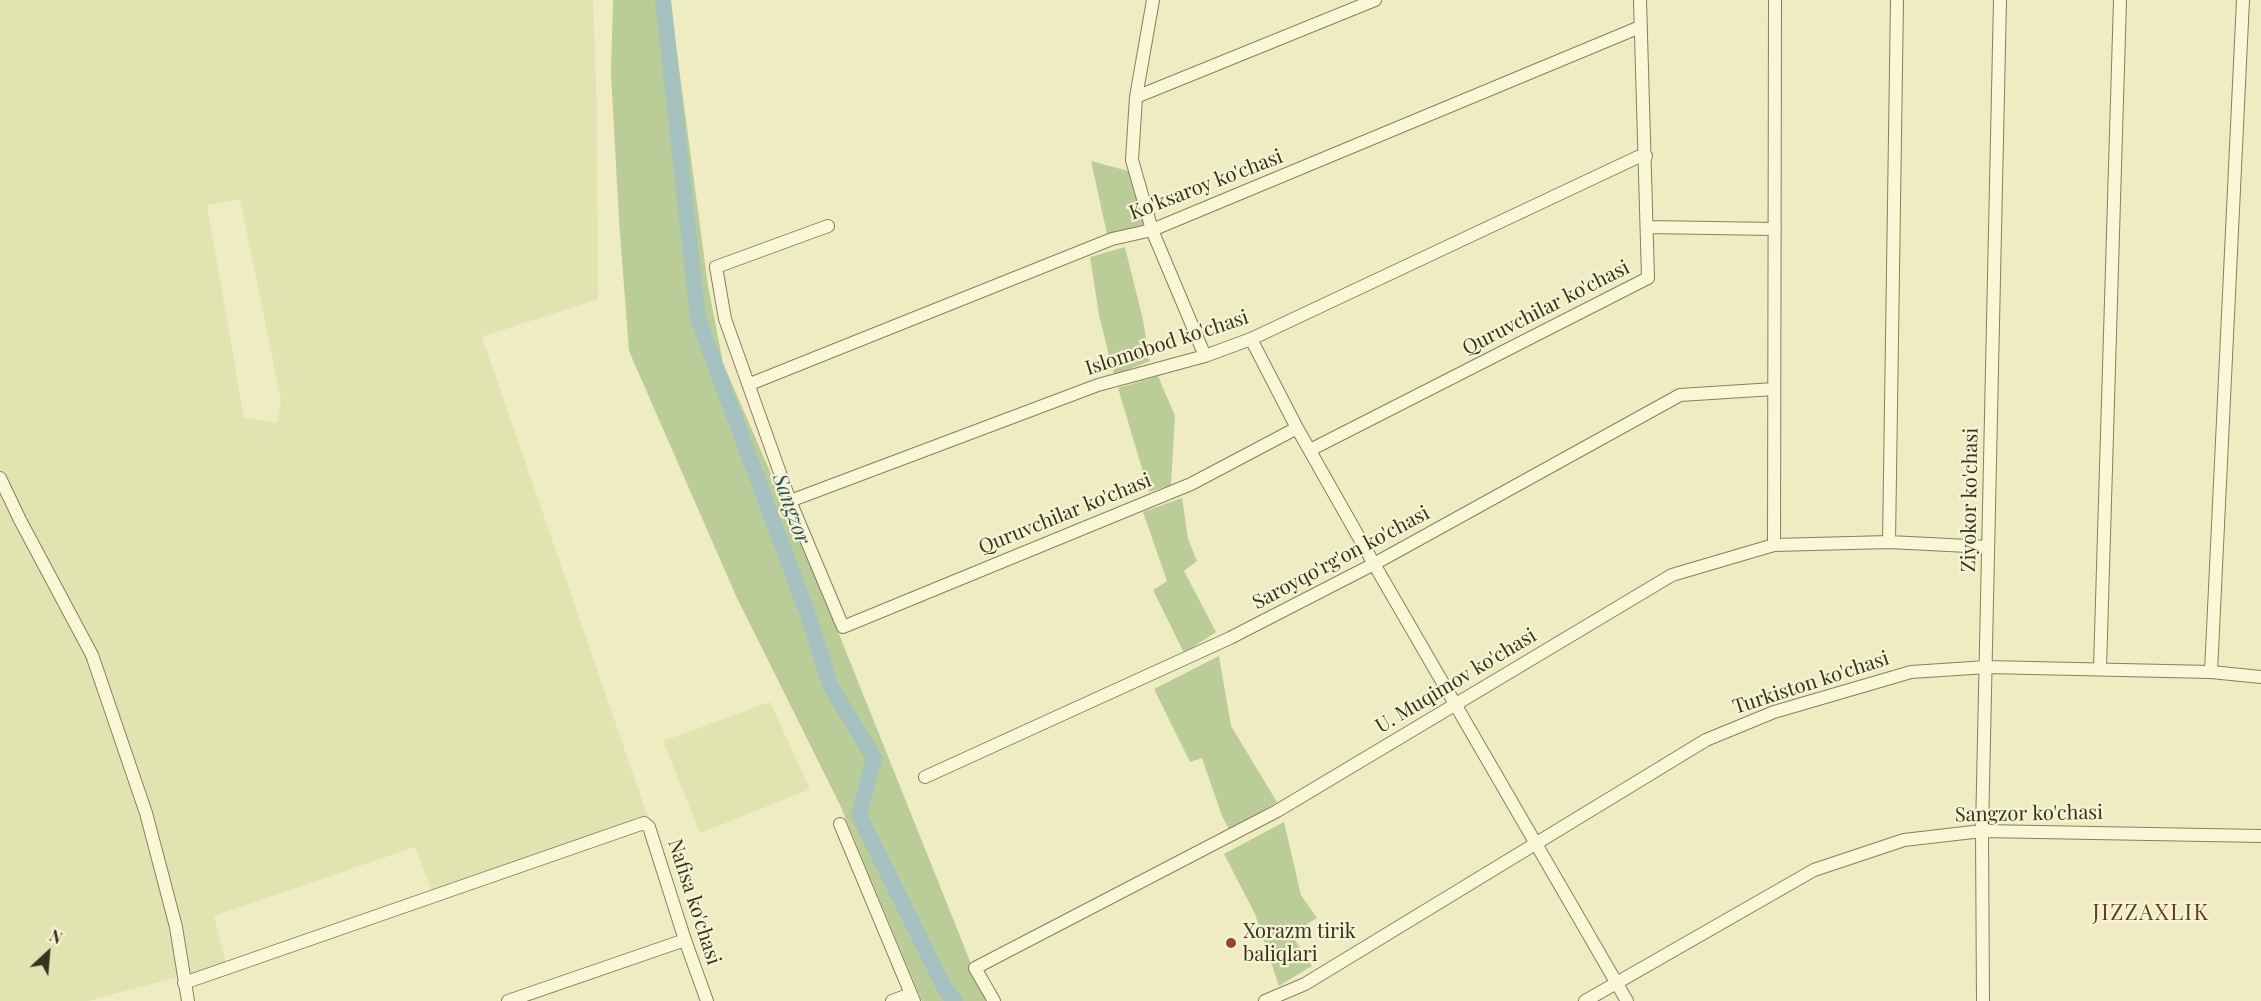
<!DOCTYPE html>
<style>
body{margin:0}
#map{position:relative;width:2261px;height:1001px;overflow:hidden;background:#efecc4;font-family:"Playfair Display",serif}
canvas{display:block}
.north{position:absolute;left:18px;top:923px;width:60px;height:60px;-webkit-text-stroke:4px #f6f4d4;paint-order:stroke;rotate:26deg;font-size:16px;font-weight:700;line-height:24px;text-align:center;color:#39321e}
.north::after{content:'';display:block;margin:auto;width:21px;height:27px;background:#39321e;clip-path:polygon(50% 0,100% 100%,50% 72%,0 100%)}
</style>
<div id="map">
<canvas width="2261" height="1001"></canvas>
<div class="north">N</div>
</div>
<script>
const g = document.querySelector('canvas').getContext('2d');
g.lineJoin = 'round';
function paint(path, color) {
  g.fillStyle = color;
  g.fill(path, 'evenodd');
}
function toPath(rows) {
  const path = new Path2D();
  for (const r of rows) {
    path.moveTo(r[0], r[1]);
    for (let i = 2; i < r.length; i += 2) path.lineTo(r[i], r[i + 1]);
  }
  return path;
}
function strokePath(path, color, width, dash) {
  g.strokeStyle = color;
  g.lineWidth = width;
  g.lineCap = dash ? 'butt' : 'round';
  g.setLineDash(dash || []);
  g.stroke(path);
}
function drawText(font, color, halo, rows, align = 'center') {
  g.font = font + ' "Playfair Display",serif';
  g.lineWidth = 4.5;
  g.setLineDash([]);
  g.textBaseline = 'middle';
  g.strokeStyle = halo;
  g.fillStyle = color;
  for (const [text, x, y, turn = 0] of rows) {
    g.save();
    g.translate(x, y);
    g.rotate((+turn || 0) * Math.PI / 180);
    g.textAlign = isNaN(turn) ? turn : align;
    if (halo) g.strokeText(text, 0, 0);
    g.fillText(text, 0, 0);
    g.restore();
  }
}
paint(toPath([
 [0,0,593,0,597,110,598,299,482,337,648,817,432,891,415,847,214,916,226,964,88,1001,0,1001],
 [240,199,281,401,277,423,244,418,207,205],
 [770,702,810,789,700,833,663,741]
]), '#e0e4b1');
paint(toPath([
 [613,0,670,0,708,286,723,363,823,594,986,1001,922,1001,840,805,736,596,629,351,619,221,611,74],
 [1091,161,1132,172,1147,226,1107,234],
 [1125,247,1143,320,1150,361,1114,375,1099,315,1090,257],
 [1158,376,1175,416,1171,485,1149,492,1118,388],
 [1182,498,1188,539,1197,561,1184,571,1216,632,1184,653,1153,590,1167,581,1143,512],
 [1219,656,1231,726,1277,802,1230,831,1222,816,1202,758,1190,762,1154,689],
 [1284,822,1301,895,1317,918,1291,934,1312,966,1279,986,1255,914,1224,854]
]), '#bacd98');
strokePath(toPath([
 [663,0,698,319,808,615,831,687,874,758,859,815,945,989,955,1001]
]), '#a6c2c0', 16);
const minor = toPath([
 [1153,0,1136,97,1132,160,1152,230,1205,356],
 [1136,97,1375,0],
 [828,226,716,267,725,319,790,501,843,627,1191,484,1297,428],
 [1647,227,1775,229],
 [1251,339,1297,428,1374,564,1627,1001],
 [750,384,1112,239,1152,230,1640,27],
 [1310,450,1648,278,1640,0],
 [0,478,20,520,92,655,146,813,176,927,188,1001],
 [790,501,1098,385,1205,356,1251,339,1638,157,1646,156],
 [1889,542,1897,0],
 [1774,545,1775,0],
 [2100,668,2120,0],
 [2211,672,2243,0],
 [925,777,1230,638,1374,564,1680,395,1774,389],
 [840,824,914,1001],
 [184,983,644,823,649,827,685,940,707,1001],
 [508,1001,685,940],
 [892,1001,911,994],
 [994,1001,975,968,1277,811,1672,575,1774,545,1889,542,1988,547],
 [1265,1001,1305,984,1706,740,1774,712,1911,672,1987,667,2211,672,2261,677],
 [1585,1001,1814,870,1904,840,1982,831,2261,836],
 [1983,1001,1982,831,2000,0]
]);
strokePath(minor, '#897f5a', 14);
strokePath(minor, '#f9f7d7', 12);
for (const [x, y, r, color] of [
 [1231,943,6,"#994429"]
]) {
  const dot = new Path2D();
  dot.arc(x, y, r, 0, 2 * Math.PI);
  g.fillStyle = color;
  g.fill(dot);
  strokePath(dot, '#f6f4d4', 2);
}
drawText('20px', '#39321e', '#f6f4d4', [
 ["Ko'ksaroy ko'chasi",1206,185,-21],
 ["Quruvchilar ko'chasi",1546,308,-27],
 ["Islomobod ko'chasi",1167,343,-18],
 ["Ziyokor ko'chasi",1970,500,-89],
 ["Quruvchilar ko'chasi",1065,514,-22],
 ["Saroyqo'rg'on ko'chasi",1341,558,-28],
 ["U. Muqimov ko'chasi",1456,681,-31],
 ["Turkiston ko'chasi",1811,683,-18],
 ["Sangzor ko'chasi",2029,814,-1],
 ["Nafisa ko'chasi",694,902,72]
]);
drawText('20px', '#39321e', '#f6f4d4', [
 ["Xorazm tirik",1243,932],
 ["baliqlari",1243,955]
], 'left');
drawText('italic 21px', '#2d5159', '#f6f4d4', [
 ["Sangzor",791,509,70]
]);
g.letterSpacing = '1.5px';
drawText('22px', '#663e1d', '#f6f4d4', [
 ["JIZZAXLIK",2151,913]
]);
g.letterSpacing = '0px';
</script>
